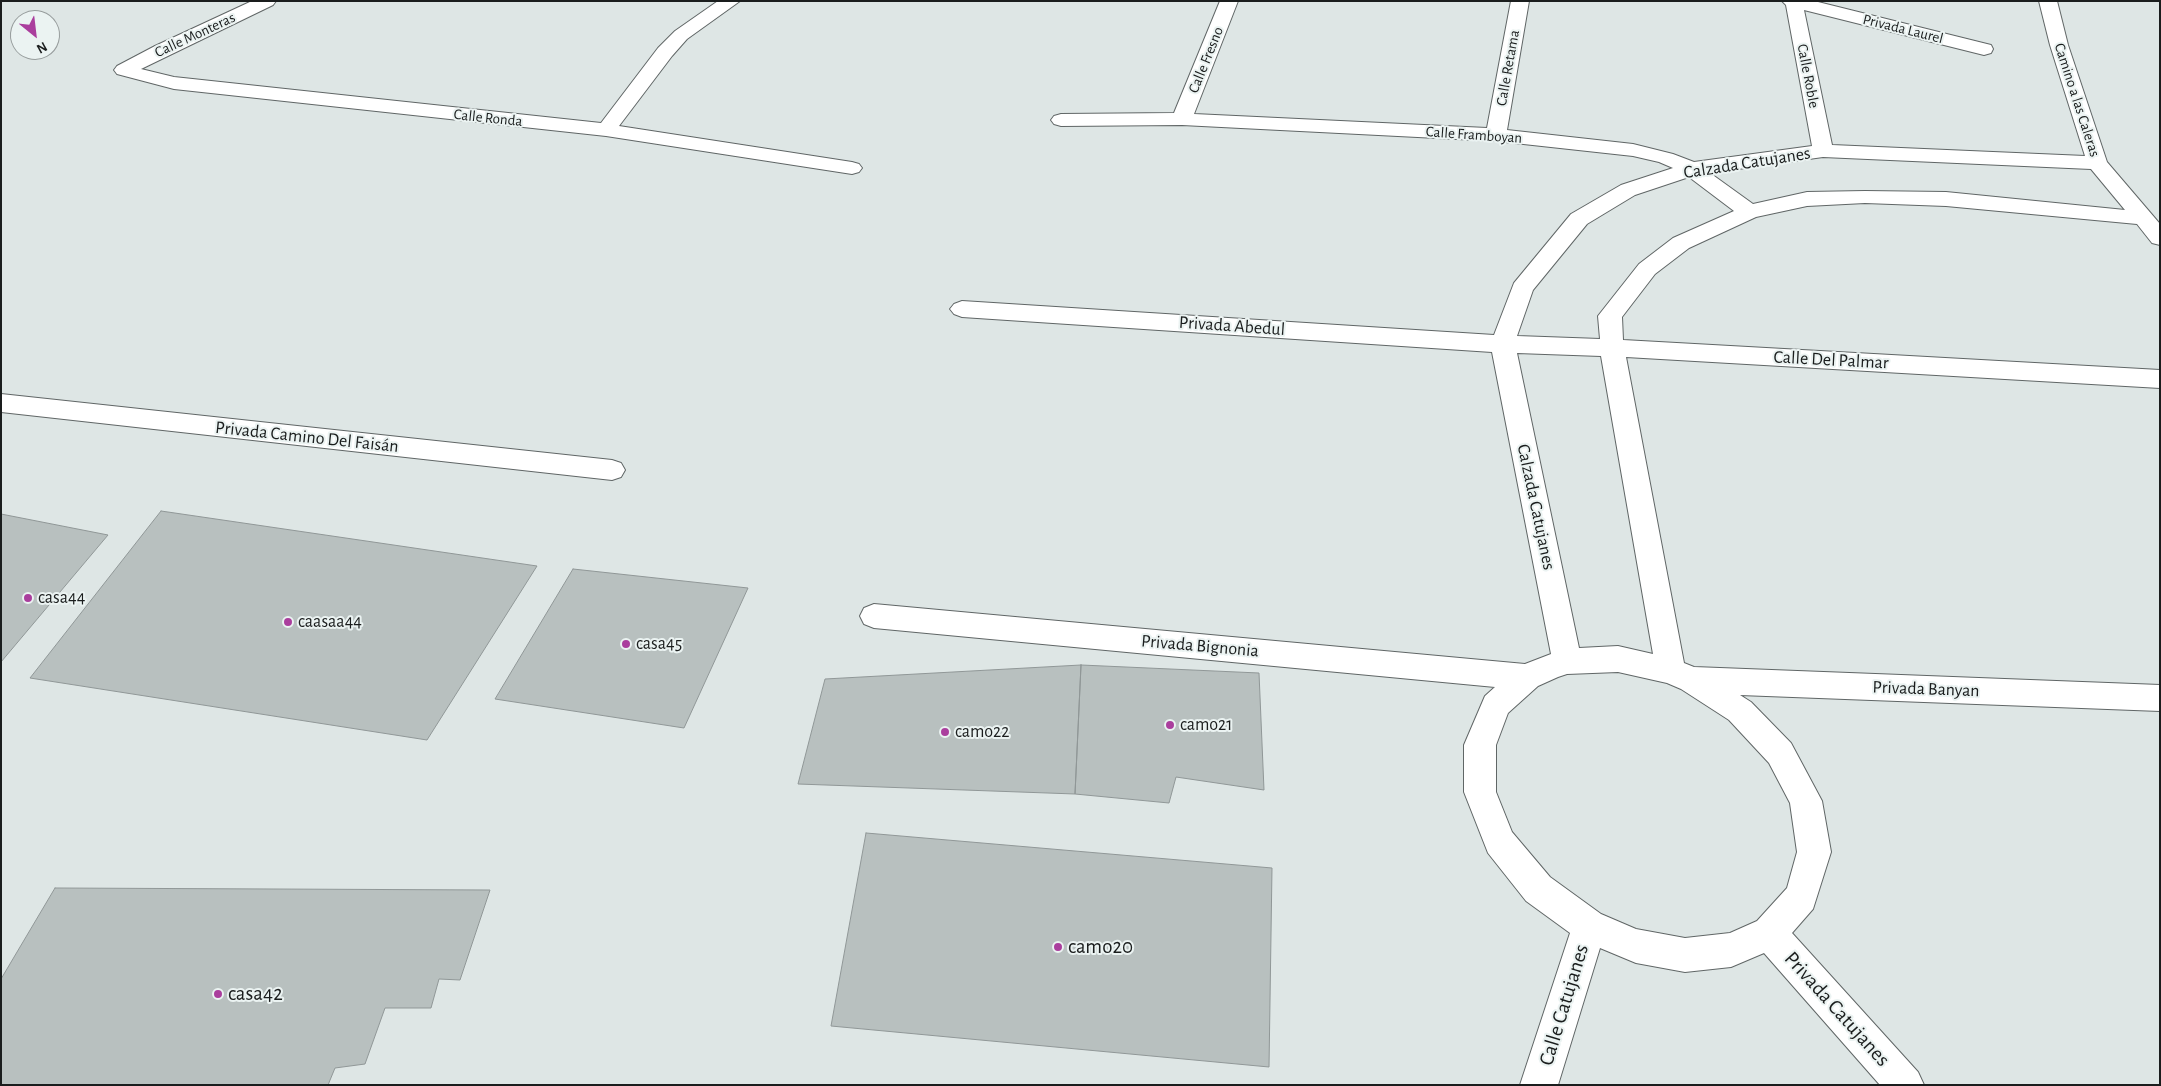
<!DOCTYPE html>
<meta charset="utf-8">
<style>
body{margin:0}
#map{position:relative;width:2161px;height:1086px;overflow:hidden;background:#dee6e5;font-family:"Alegreya Sans",sans-serif}
canvas{display:block}
.frame{position:absolute;inset:0;border:2px solid #1a1d1d;pointer-events:none}
.north{position:absolute;left:10px;top:10px;width:50px;height:50px;box-sizing:border-box;background:#ebf3f2;border:1px solid #979d9d;border-radius:50%;rotate:151deg;font-size:14px;font-weight:700;line-height:20px;text-align:center;color:#1a1d1d}
.north::after{content:'';display:block;margin:auto;width:18px;height:22px;background:#aa3e9d;clip-path:polygon(50% 0,100% 100%,50% 72%,0 100%)}
</style>
<div id="map">
<canvas width="2161" height="1086"></canvas>
<div class="frame"></div>
<div class="north">N</div>
</div>
<script>
const g = document.querySelector('canvas').getContext('2d');
g.lineJoin = 'round';
function paint(path, color) {
  g.fillStyle = color;
  g.fill(path, 'evenodd');
}
function toPath(rows) {
  const path = new Path2D();
  for (const r of rows) {
    path.moveTo(r[0], r[1]);
    for (let i = 2; i < r.length; i += 2) path.lineTo(r[i], r[i + 1]);
  }
  return path;
}
function strokePath(path, color, width, dash) {
  g.strokeStyle = color;
  g.lineWidth = width;
  g.lineCap = dash ? 'butt' : 'round';
  g.setLineDash(dash || []);
  g.stroke(path);
}
function drawText(font, color, halo, rows, align = 'center') {
  g.font = font + ' "Alegreya Sans",sans-serif';
  g.lineWidth = 4;
  g.setLineDash([]);
  g.textBaseline = 'middle';
  g.strokeStyle = halo;
  g.fillStyle = color;
  for (const [text, x, y, turn = 0] of rows) {
    g.save();
    g.translate(x, y);
    g.rotate((+turn || 0) * Math.PI / 180);
    g.textAlign = isNaN(turn) ? turn : align;
    if (halo) g.strokeText(text, 0, 0);
    g.fillText(text, 0, 0);
    g.restore();
  }
}
const building = toPath([
 [161,511,537,566,427,740,30,678,161,511],
 [1,514,108,535,1,662,1,514],
 [573,569,748,588,684,728,495,699,573,569],
 [1081,665,1259,673,1264,790,1176,777,1169,803,1075,794,1081,665],
 [1081,665,1075,794,798,784,825,679,1081,665],
 [866,833,1272,868,1269,1067,831,1026,866,833],
 [55,888,490,890,460,980,439,979,431,1008,385,1008,365,1064,335,1068,328,1085,1,1085,1,979,55,888]
]);
paint(building, '#b8c0bf');
strokePath(building, '#909797', 1);
const street = toPath([
 [252,1,276,1,273,5,141,69,174,77,601,123,658,48,675,31,718,1,740,1,687,39,672,56,619,126,852,162,859,164,862,168,859,172,852,174,606,136,174,89,117,74,114,70,117,66,155,46,252,1],
 [1220,1,1238,1,1194,114,1487,128,1511,1,1529,1,1507,130,1633,144,1673,154,1694,162,1812,146,1786,5,1782,1,1814,1,1991,45,1993,49,1991,53,1984,55,1804,10,1832,145,2085,156,2050,45,2039,1,2057,1,2068,45,2107,162,2160,224,2160,245,2152,243,2137,224,1946,206,1865,203,1807,206,1756,217,1689,248,1655,274,1622,317,1623,340,2160,370,2160,388,1626,357,1684,663,1694,667,2160,685,2160,711,1740,695,1751,702,1791,743,1822,801,1831,852,1813,909,1792,933,1918,1072,1924,1085,1880,1085,1764,953,1731,967,1685,972,1636,963,1600,948,1558,1085,1520,1085,1570,933,1526,901,1488,853,1464,792,1464,745,1485,696,1495,687,874,628,864,624,860,616,864,608,874,604,1525,664,1551,654,1492,352,962,317,954,314,950,309,954,304,962,301,1494,335,1514,283,1571,214,1621,185,1673,168,1659,162,1633,156,1496,141,1182,125,1061,126,1054,124,1051,120,1054,116,1061,114,1174,113,1220,1],
 [1823,157,2091,169,2125,210,1946,192,1865,191,1807,192,1753,204,1710,173,1823,157],
 [1689,177,1734,211,1673,238,1639,264,1598,316,1600,339,1517,336,1533,290,1587,224,1635,195,1689,177],
 [1517,353,1601,356,1653,654,1618,646,1579,648,1517,353],
 [1618,672,1667,683,1681,689,1729,720,1769,763,1790,803,1797,852,1787,888,1757,921,1730,933,1685,938,1636,929,1601,914,1550,877,1512,832,1496,792,1496,745,1508,713,1538,686,1558,677,1567,674,1618,672],
 [1,394,612,460,621,463,625,470,621,477,612,480,1,412,1,394]
]);
strokePath(street, '#606666', 2);
paint(street, '#fff');
for (const [x, y, r, color] of [
 [28,598,5,"#aa3e9d"],
 [288,622,5,"#aa3e9d"],
 [626,644,5,"#aa3e9d"],
 [1170,725,5,"#aa3e9d"],
 [945,732,5,"#aa3e9d"],
 [1058,947,5,"#aa3e9d"],
 [218,994,5,"#aa3e9d"]
]) {
  const dot = new Path2D();
  dot.arc(x, y, r, 0, 2 * Math.PI);
  g.fillStyle = color;
  g.fill(dot);
  strokePath(dot, '#ebf3f2', 2);
}
drawText('15px', '#1a1d1d', '#ebf3f2', [
 ["Privada Laurel",1903,29,14],
 ["Calle Monteras",195,35,-25],
 ["Calle Fresno",1206,60,-68],
 ["Calle Retama",1508,68,-80],
 ["Calle Roble",1808,76,79],
 ["Camino a las Caleras",2077,100,72],
 ["Calle Ronda",488,118,6],
 ["Calle Framboyan",1474,135,4]
]);
drawText('18px', '#1a1d1d', '#ebf3f2', [
 ["Calzada Catujanes",1747,163,-9],
 ["Privada Abedul",1232,326,4],
 ["Calle Del Palmar",1831,360,3],
 ["Privada Camino Del Faisán",307,437,6],
 ["Calzada Catujanes",1536,507,78],
 ["Privada Bignonia",1200,646,5],
 ["Privada Banyan",1926,689,2]
]);
drawText('18px', '#1a1d1d', '#ebf3f2', [
 ["casa44",38,598],
 ["caasaa44",298,622],
 ["casa45",636,644],
 ["camo21",1180,725],
 ["camo22",955,732]
], 'left');
drawText('21px', '#1a1d1d', '#ebf3f2', [
 ["camo20",1068,947],
 ["casa42",228,994]
], 'left');
drawText('21px', '#1a1d1d', '#ebf3f2', [
 ["Calle Catujanes",1564,1005,-73],
 ["Privada Catujanes",1837,1009,48]
]);
</script>
